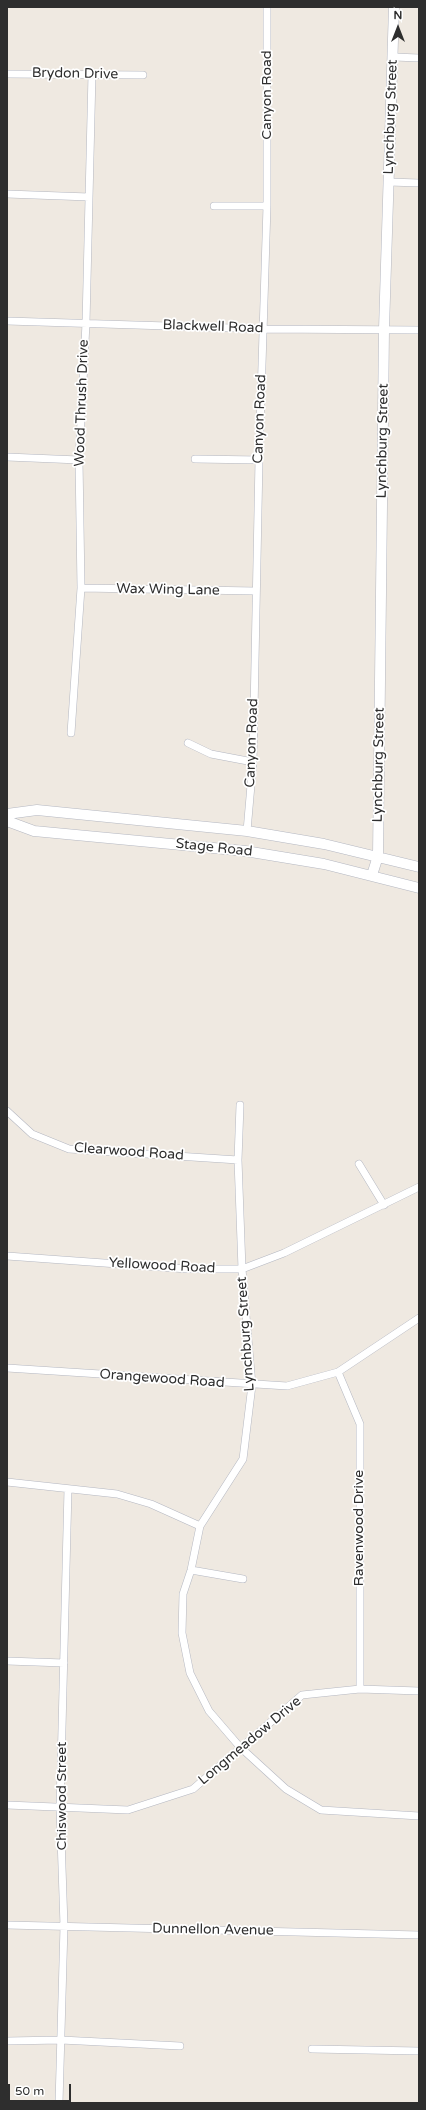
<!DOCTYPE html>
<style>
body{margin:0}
#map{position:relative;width:426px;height:2110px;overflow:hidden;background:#efe9e1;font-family:"Varela Round",sans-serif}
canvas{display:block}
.frame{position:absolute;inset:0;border:8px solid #2e2e2e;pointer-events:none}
.north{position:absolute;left:378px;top:8px;width:40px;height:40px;-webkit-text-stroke:3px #fff;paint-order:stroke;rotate:0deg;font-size:11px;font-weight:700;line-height:16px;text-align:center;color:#2e2e2e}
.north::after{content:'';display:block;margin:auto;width:14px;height:18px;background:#2e2e2e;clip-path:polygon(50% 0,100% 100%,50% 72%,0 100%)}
.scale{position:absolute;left:8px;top:2084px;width:63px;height:18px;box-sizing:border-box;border:2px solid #2e2e2e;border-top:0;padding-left:5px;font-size:12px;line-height:14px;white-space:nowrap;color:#2e2e2e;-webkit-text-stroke:3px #fff;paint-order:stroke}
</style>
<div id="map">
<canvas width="426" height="2110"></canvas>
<div class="frame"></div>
<div class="north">N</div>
<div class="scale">50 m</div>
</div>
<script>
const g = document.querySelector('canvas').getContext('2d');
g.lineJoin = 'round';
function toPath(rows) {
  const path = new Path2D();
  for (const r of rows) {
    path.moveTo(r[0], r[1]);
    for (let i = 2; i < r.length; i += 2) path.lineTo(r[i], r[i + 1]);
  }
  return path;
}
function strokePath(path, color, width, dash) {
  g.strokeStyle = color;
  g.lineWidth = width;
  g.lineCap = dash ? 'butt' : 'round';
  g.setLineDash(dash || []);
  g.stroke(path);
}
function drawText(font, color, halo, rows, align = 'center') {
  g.font = font + ' "Varela Round",sans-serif';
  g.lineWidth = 3.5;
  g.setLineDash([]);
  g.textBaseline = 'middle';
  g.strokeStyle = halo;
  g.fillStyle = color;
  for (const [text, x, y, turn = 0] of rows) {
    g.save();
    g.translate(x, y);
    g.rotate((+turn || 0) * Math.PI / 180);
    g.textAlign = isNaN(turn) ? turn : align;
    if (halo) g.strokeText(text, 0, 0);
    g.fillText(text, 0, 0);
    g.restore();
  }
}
const street = toPath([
 [394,57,419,58],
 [7,74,143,75],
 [389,182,419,183],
 [7,194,89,197],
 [214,206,267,206],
 [7,321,264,329,419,330],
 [7,457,79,460],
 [195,459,259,460],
 [81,588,256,591],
 [71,733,81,588,79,460,86,323,92,74],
 [188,743,211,754,253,762],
 [247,831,253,762,259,460,267,206,267,7],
 [240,1105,238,1160,242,1269,252,1385,243,1459,200,1526,191,1570,183,1594,182,1633,190,1673,209,1711,240,1747,286,1789,321,1810,419,1816],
 [7,1111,32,1134,69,1149,238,1160],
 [359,1164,384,1205],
 [7,1256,187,1269,242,1269,284,1253,419,1187],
 [7,1368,287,1386,338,1372,419,1318],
 [338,1372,360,1424,360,1689],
 [7,1482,117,1494,151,1504,200,1526],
 [191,1570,243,1579],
 [7,1661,64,1663],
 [7,1805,128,1810,193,1789,302,1695,360,1689,419,1691],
 [7,1925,419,1935],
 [7,2041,61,2040,180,2046],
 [312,2049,419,2051],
 [59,2103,64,1926,60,1808,68,1489]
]);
const secondary = toPath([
 [7,814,37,810,247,831,324,844,419,867],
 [7,821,34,831,245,851,324,864,419,888],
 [372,875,378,856,384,329,394,7]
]);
strokePath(street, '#b4b7c1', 8);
strokePath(secondary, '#b4b7c1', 11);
strokePath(street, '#fff', 7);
strokePath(secondary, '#fff', 10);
drawText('14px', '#2e2e2e', '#fff', [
 ["Brydon Drive",75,74,1],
 ["Canyon Road",267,95,-90],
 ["Lynchburg Street",391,117,-88],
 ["Blackwell Road",213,327,2],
 ["Wood Thrush Drive",82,403,-88],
 ["Canyon Road",260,419,-88],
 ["Lynchburg Street",383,441,-89],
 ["Wax Wing Lane",168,590,1],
 ["Canyon Road",252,743,-88],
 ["Lynchburg Street",379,765,-89],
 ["Stage Road",214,848,6],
 ["Clearwood Road",129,1152,4],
 ["Yellowood Road",162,1266,3],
 ["Lynchburg Street",246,1334,-94],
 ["Orangewood Road",162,1379,4],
 ["Ravenwood Drive",359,1528,-90],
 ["Longmeadow Drive",250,1741,-40],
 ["Chiswood Street",62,1796,-90],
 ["Dunnellon Avenue",213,1930,1]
]);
</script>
